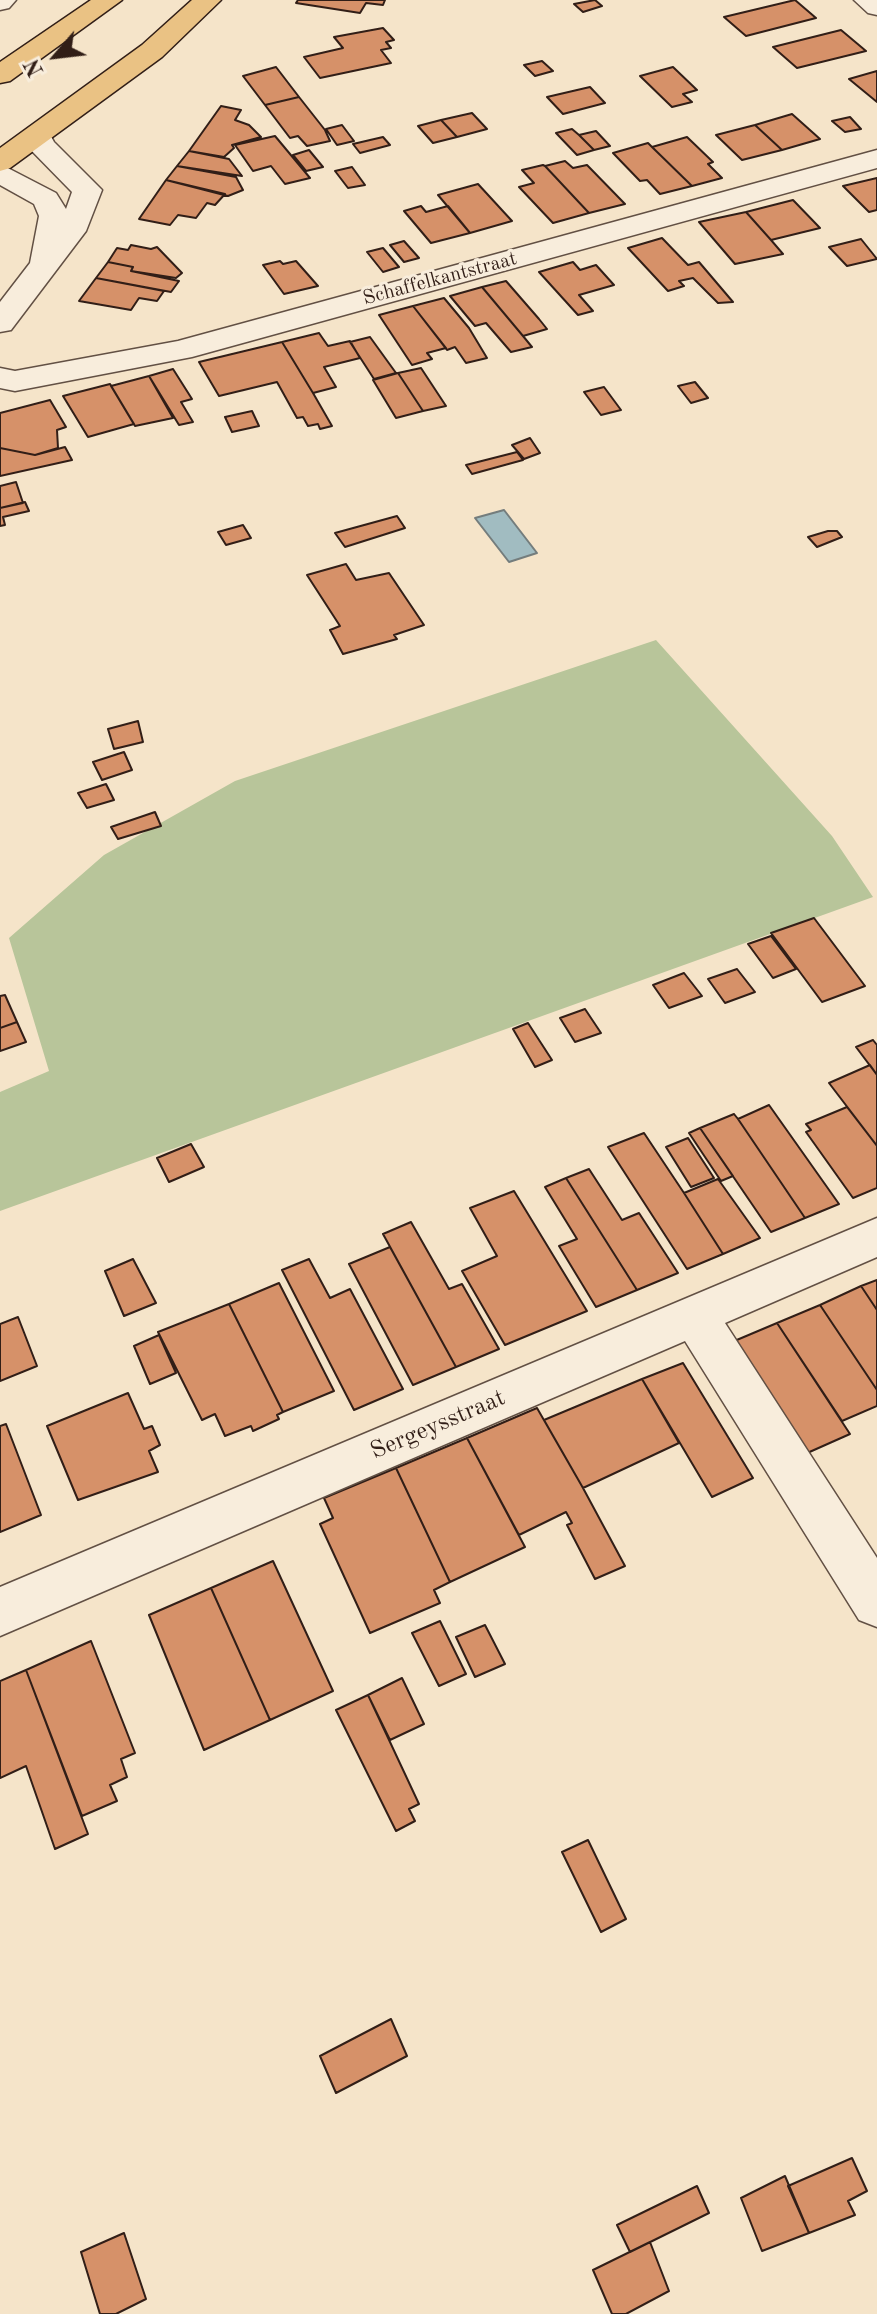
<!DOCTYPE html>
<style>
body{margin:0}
#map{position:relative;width:877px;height:2314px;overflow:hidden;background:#f5e4c9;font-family:"Old Standard TT",serif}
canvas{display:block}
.north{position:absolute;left:16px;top:16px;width:80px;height:80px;-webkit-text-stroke:6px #f8eddc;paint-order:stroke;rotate:242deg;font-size:22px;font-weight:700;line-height:32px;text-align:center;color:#311e17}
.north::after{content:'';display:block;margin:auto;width:28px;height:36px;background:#311e17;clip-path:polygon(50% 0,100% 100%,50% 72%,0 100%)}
</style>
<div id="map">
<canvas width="877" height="2314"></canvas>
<div class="north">N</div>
</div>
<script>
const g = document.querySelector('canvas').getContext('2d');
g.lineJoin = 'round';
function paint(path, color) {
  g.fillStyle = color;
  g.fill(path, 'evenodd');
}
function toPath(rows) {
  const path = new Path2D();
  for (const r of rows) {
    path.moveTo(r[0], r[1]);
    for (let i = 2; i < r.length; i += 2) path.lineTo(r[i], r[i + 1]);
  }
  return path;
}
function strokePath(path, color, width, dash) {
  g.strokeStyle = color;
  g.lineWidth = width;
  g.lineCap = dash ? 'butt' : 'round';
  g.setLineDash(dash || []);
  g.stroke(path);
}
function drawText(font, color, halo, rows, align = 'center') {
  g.font = font + ' "Old Standard TT",serif';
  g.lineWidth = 6;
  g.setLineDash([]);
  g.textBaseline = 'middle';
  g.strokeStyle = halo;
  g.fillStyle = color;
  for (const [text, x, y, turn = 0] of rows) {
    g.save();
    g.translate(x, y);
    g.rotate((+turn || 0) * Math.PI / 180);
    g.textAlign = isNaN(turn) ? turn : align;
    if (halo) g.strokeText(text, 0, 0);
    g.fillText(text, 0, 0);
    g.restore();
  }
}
paint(toPath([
 [656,640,832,836,873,897,0,1211,0,1092,49,1071,9,938,104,855,235,781]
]), '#b8c59a');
const water = toPath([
 [504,510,537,553,509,562,475,518,504,510]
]);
paint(water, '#a1bcc1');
strokePath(water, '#747d7d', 2);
const building = toPath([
 [298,0,385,0,383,5,366,3,360,13,296,3,298,0],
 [595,0,602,6,583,12,574,4,595,0],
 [795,0,816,18,746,36,724,17,795,0],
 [383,28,394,40,386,42,391,48,381,50,391,63,320,78,304,57,343,48,334,37,383,28],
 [841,30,866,51,797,68,773,47,841,30],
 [542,61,553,71,535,76,524,65,542,61],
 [276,67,299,97,265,105,243,76,276,67],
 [673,67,697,90,683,94,692,102,672,107,640,76,673,67],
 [877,71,877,102,849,79,877,71],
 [590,87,605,103,563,114,547,97,590,87],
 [299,97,325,130,330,141,307,146,298,136,290,138,265,105,299,97],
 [221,106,241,110,235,120,249,125,261,137,232,145,234,148,224,157,189,151,221,106],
 [472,113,487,129,457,137,441,120,472,113],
 [792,114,820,139,782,150,755,125,792,114],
 [850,117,861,129,845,132,832,121,850,117],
 [441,120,457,137,433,143,418,126,441,120],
 [342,125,354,141,337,145,326,129,342,125],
 [755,125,782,150,742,160,716,135,755,125],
 [572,129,579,135,594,150,577,155,556,133,572,129],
 [596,131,610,146,594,150,579,135,596,131],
 [275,136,310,178,285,184,271,166,253,171,235,145,275,136],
 [383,137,390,145,360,153,353,144,383,137],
 [687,137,713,162,708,164,722,178,692,186,652,147,687,137],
 [648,143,652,147,692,186,660,194,647,180,640,181,613,153,648,143],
 [309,150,323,167,306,171,293,155,309,150],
 [189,151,229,159,242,176,177,166,189,151],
 [565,161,573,168,587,165,625,204,589,213,545,166,565,161],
 [543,165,545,166,589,213,553,223,519,187,534,183,522,170,543,165],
 [177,166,236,177,243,190,228,196,166,180,177,166],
 [352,167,365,185,348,188,335,171,352,167],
 [877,178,877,210,869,212,843,186,877,178],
 [166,180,225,194,215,205,207,203,196,218,178,215,170,225,139,219,166,180],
 [478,184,512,221,470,233,438,195,478,184],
 [793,200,820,228,771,240,746,212,793,200],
 [421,206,426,212,448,206,470,233,431,243,404,211,421,206],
 [746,212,771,240,783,254,735,264,699,222,746,212],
 [662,238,688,265,699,262,733,302,718,303,693,278,679,281,684,286,668,291,628,248,662,238],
 [861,239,877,259,847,266,829,247,861,239],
 [404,241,419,258,404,262,390,245,404,241],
 [131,245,151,249,157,247,182,273,176,278,131,271,133,267,108,262,117,248,128,250,131,245],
 [383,248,399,267,383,272,367,252,383,248],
 [280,261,283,264,296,261,318,286,284,294,263,265,280,261],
 [108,262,133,267,131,271,179,281,171,292,96,278,108,262],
 [573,262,580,270,596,265,614,285,579,295,593,311,578,315,539,272,573,262],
 [96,278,164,291,157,301,139,298,131,310,79,301,96,278],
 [506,281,539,319,547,329,523,336,482,287,506,281],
 [482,287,523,336,532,347,511,352,486,323,475,326,450,296,482,287],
 [444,298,469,328,487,358,466,363,455,347,447,350,413,306,444,298],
 [413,306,446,348,427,353,432,359,412,365,379,315,413,306],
 [319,333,328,346,350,341,360,358,324,367,336,387,313,393,282,342,319,333],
 [370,337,396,373,374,379,350,342,370,337],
 [282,342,313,393,332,426,320,429,318,424,308,426,303,417,297,418,277,382,219,396,199,362,282,342],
 [421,368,446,406,423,411,398,373,421,368],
 [173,369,192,399,181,402,193,422,179,425,149,376,173,369],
 [398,373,423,411,396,418,373,380,398,373],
 [149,376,173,418,135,426,111,386,149,376],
 [695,382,708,398,691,403,678,386,695,382],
 [110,384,134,424,88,437,63,396,110,384],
 [604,387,621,410,601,415,584,392,604,387],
 [50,400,66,427,57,430,58,448,35,455,0,448,0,413,50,400],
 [252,411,259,426,232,432,225,417,252,411],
 [530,438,540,453,524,459,512,445,530,438],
 [65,447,72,460,0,476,0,448,35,455,65,447],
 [517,452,523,460,472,474,466,465,517,452],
 [16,482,23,503,0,508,0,486,16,482],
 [25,502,29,511,3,517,5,525,0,526,0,508,25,502],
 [397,516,405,528,345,547,335,533,397,516],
 [243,525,251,538,226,545,218,532,243,525],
 [828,531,837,531,842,537,817,547,808,537,828,531],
 [346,564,356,580,389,573,424,625,394,635,397,639,343,654,330,630,340,626,307,575,346,564],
 [138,721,143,742,114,749,108,729,138,721],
 [124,752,132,770,102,780,93,762,124,752],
 [106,784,114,800,87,808,78,793,106,784],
 [155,812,161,826,118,839,111,827,155,812],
 [814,918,865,986,822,1002,771,933,814,918],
 [771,936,796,969,773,978,748,944,771,936],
 [737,969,755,992,725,1003,708,979,737,969],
 [684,973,702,996,669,1008,653,985,684,973],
 [5,995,17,1022,0,1028,0,996,5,995],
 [585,1009,601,1033,575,1042,560,1018,585,1009],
 [17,1022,26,1042,0,1051,0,1028,17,1022],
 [528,1023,552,1060,535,1067,513,1029,528,1023],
 [873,1040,877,1045,877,1075,856,1047,873,1040],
 [870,1065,877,1075,877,1146,829,1083,870,1065],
 [769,1105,839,1204,805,1218,738,1119,769,1105],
 [847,1107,877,1146,877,1188,853,1198,806,1132,811,1130,806,1124,847,1107],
 [734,1114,738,1119,805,1218,771,1232,700,1128,734,1114],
 [700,1128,733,1176,721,1181,689,1133,700,1128],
 [644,1133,684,1193,723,1254,687,1269,608,1147,644,1133],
 [688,1138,714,1178,691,1187,666,1147,688,1138],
 [191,1144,204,1167,169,1182,157,1158,191,1144],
 [589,1169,622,1220,639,1213,678,1273,637,1290,566,1178,589,1169],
 [566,1178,637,1290,596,1307,559,1246,577,1239,545,1187,566,1178],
 [718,1179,760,1238,723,1254,684,1193,718,1179],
 [514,1191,587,1311,505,1345,462,1271,497,1256,470,1208,514,1191],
 [411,1222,449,1289,462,1284,499,1349,456,1367,383,1234,411,1222],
 [390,1247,456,1367,413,1385,349,1264,390,1247],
 [133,1259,156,1303,124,1316,105,1271,133,1259],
 [309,1259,330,1298,350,1289,403,1389,354,1410,282,1270,309,1259],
 [877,1280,877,1310,861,1286,877,1280],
 [279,1283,334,1391,283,1412,229,1304,279,1283],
 [861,1286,877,1310,877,1390,820,1305,861,1286],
 [229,1304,283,1412,277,1415,279,1419,253,1431,251,1426,225,1436,215,1414,202,1420,158,1332,229,1304],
 [820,1305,877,1390,877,1406,842,1421,777,1323,820,1305],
 [18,1317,37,1366,0,1381,0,1324,18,1317],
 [777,1323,850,1434,805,1454,732,1342,777,1323],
 [159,1335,176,1373,150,1384,134,1346,159,1335],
 [683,1363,753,1478,712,1497,642,1379,683,1363],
 [642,1379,679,1443,583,1488,544,1420,642,1379],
 [128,1393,144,1429,152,1426,160,1445,149,1451,158,1472,78,1500,47,1426,128,1393],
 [537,1408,583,1488,625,1566,595,1579,567,1525,572,1523,566,1512,519,1535,467,1438,537,1408],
 [6,1424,41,1515,0,1532,0,1426,6,1424],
 [467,1438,525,1547,450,1582,396,1468,467,1438],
 [396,1468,450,1582,434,1590,440,1603,370,1633,320,1524,333,1518,324,1498,396,1468],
 [273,1561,333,1691,270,1720,211,1588,273,1561],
 [211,1588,270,1720,204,1750,149,1615,211,1588],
 [440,1621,466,1674,439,1686,412,1633,440,1621],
 [485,1625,505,1664,475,1677,456,1637,485,1625],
 [91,1641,135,1753,121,1759,127,1777,110,1785,117,1801,82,1816,26,1670,91,1641],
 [26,1670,88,1834,55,1849,26,1766,0,1778,0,1681,26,1670],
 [402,1678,424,1724,390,1740,368,1695,402,1678],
 [368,1695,419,1804,409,1809,415,1821,396,1831,336,1710,368,1695],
 [588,1840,626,1919,601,1932,562,1852,588,1840],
 [391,2019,407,2056,336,2093,320,2056,391,2019],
 [852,2158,867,2191,848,2201,855,2215,809,2233,788,2186,852,2158],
 [785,2176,809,2233,762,2251,741,2198,785,2176],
 [697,2186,709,2213,630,2252,617,2225,697,2186],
 [124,2233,146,2299,116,2314,100,2314,81,2252,124,2233],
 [650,2242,669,2291,626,2314,612,2314,593,2270,650,2242]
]);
paint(building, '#d69169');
strokePath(building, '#311e17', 2);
const minor = toPath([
 [0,0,16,0,9,8,0,10,0,0],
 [854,0,877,0,877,15,868,13,854,0],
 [38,128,48,131,54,142,102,190,86,231,11,330,0,332,0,302,30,263,39,216,34,204,0,185,0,164,56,193,66,209,72,192,26,145,24,137,28,131,38,128],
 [877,150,877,168,192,357,15,391,0,388,0,368,15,371,178,341,877,150],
 [877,1218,877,1257,725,1323,877,1558,877,1627,859,1620,685,1341,0,1636,0,1587,877,1218]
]);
const major = toPath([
 [91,0,122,0,10,81,0,83,0,62,91,0],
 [192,0,221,0,162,57,10,168,0,171,0,148,142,45,192,0]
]);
strokePath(minor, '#625044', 3);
strokePath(major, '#311e17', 3);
paint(minor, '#f8eddc');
paint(major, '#eac284');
drawText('20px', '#311e17', '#f8eddc', [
 ["Schaffelkantstraat",440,279,-15]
]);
drawText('24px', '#311e17', '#f8eddc', [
 ["Sergeysstraat",438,1425,-23]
]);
</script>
